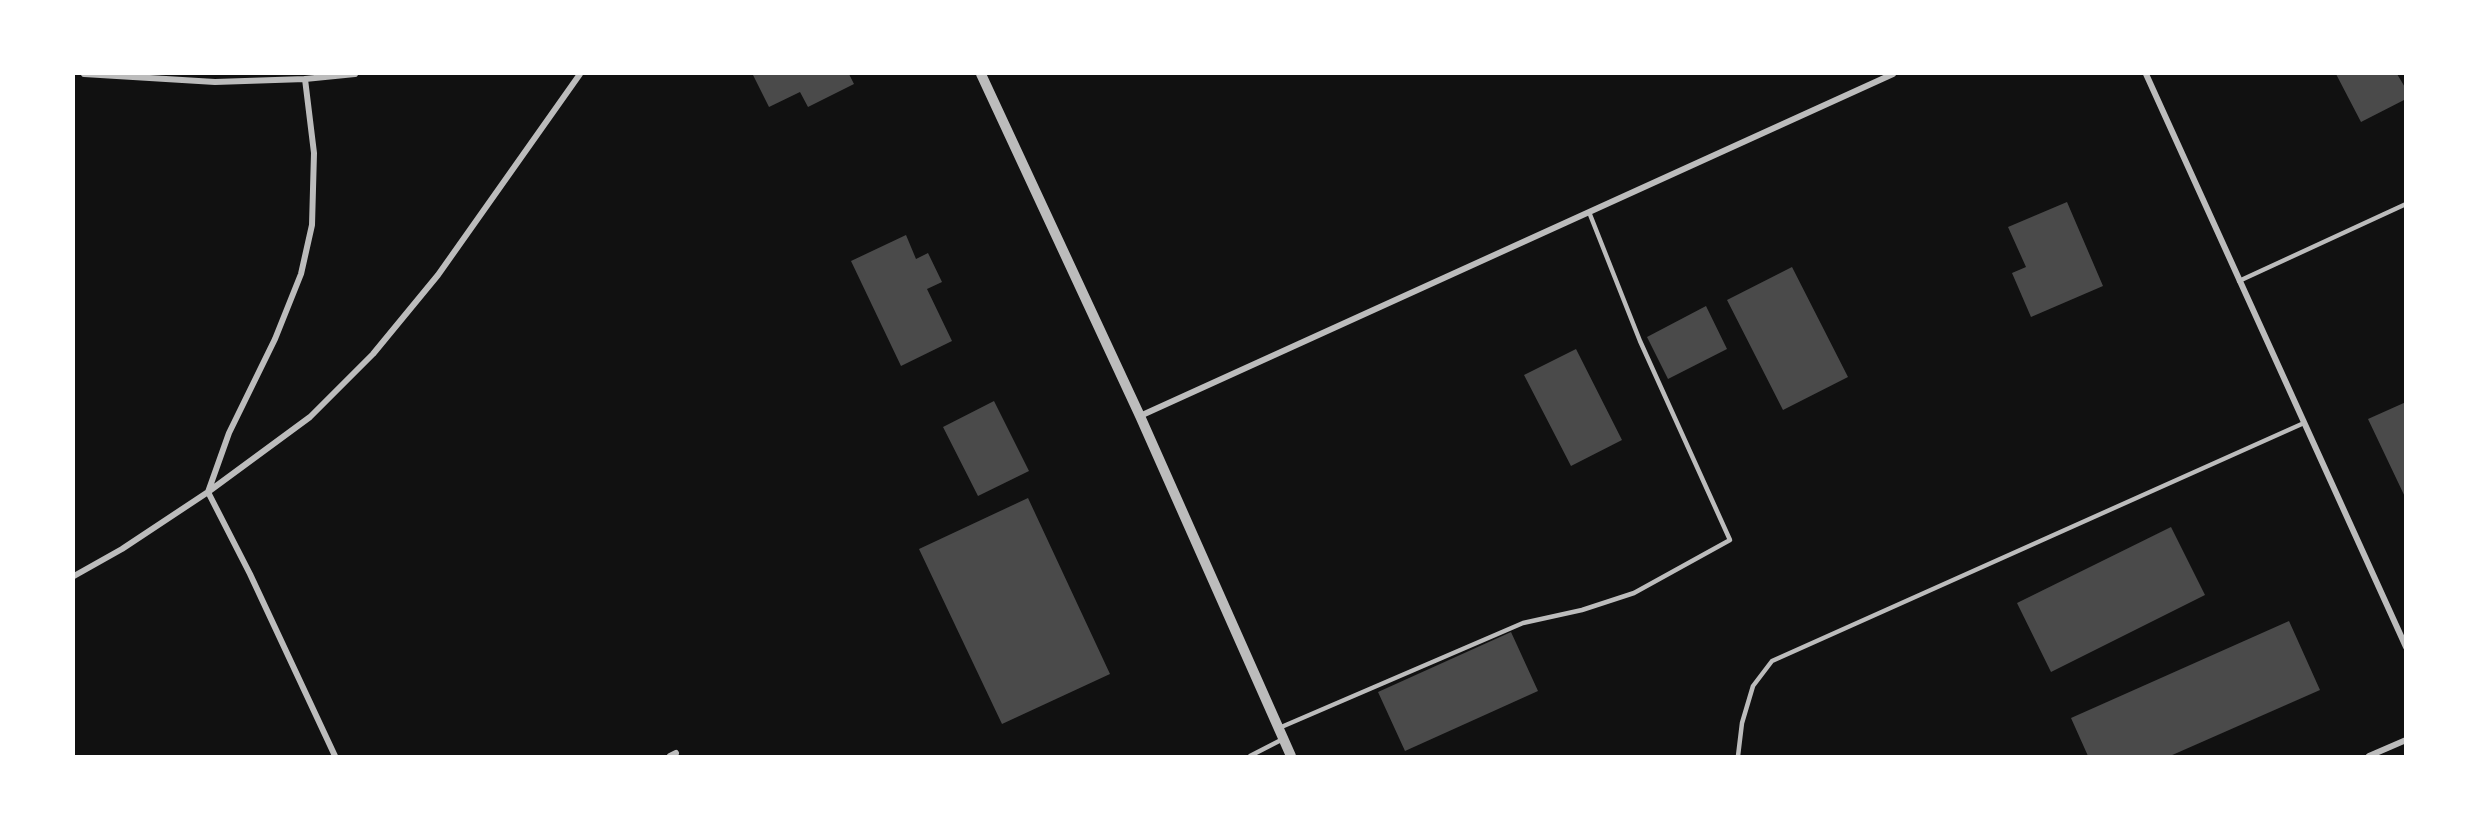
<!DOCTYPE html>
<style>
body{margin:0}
#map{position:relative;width:2479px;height:830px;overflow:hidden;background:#111;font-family:Helvetica,sans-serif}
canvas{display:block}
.frame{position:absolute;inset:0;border:75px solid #fff;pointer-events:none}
</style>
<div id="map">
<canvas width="2479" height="830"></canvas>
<div class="frame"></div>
</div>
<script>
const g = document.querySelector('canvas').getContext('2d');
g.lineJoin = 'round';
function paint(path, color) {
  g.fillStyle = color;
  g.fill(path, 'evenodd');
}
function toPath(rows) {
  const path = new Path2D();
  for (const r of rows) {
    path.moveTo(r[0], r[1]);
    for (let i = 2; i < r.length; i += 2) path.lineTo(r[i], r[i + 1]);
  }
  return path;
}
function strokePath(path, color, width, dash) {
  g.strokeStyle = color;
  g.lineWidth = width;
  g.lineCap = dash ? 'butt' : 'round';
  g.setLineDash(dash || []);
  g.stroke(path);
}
paint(toPath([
 [755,74,849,74,854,84,808,107,800,92,769,107,753,75],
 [2336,74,2397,74,2406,89,2406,99,2361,122],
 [2067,202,2103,286,2031,317,2012,273,2026,267,2008,227],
 [906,235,916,259,928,253,942,282,927,289,952,341,901,366,851,261],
 [1792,267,1848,377,1783,410,1727,300],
 [1706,306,1727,349,1668,379,1647,337],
 [1576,349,1622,440,1571,466,1524,375],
 [994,401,1029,471,978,496,943,427],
 [2406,402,2406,499,2368,419],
 [1028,498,1110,674,1002,724,919,549],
 [2171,527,2205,595,2051,672,2017,603],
 [2289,621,2320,690,2170,756,2088,756,2071,718],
 [1511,632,1538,691,1405,751,1378,692]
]), '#4a4a4a');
strokePath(toPath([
 [2239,281,2406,204],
 [1279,728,1523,623,1582,610,1634,593,1730,540,1640,341,1589,212],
 [1250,756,1283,739],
 [1738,756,1742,723,1753,686,1772,661,2304,423]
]), '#bcbcbc', 4.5);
strokePath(toPath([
 [84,74,215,82,305,79,355,74],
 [2146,74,2406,647],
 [305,79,314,153,312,225,301,274,275,339,229,433,208,492,250,574,335,756],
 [1140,416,1893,74],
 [74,576,122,549,208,492,310,417,373,354,438,275,580,74],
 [670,756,676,753],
 [2369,756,2406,740]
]), '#bcbcbc', 6);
strokePath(toPath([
 [981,74,1140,416,1291,756]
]), '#bcbcbc', 10);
</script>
